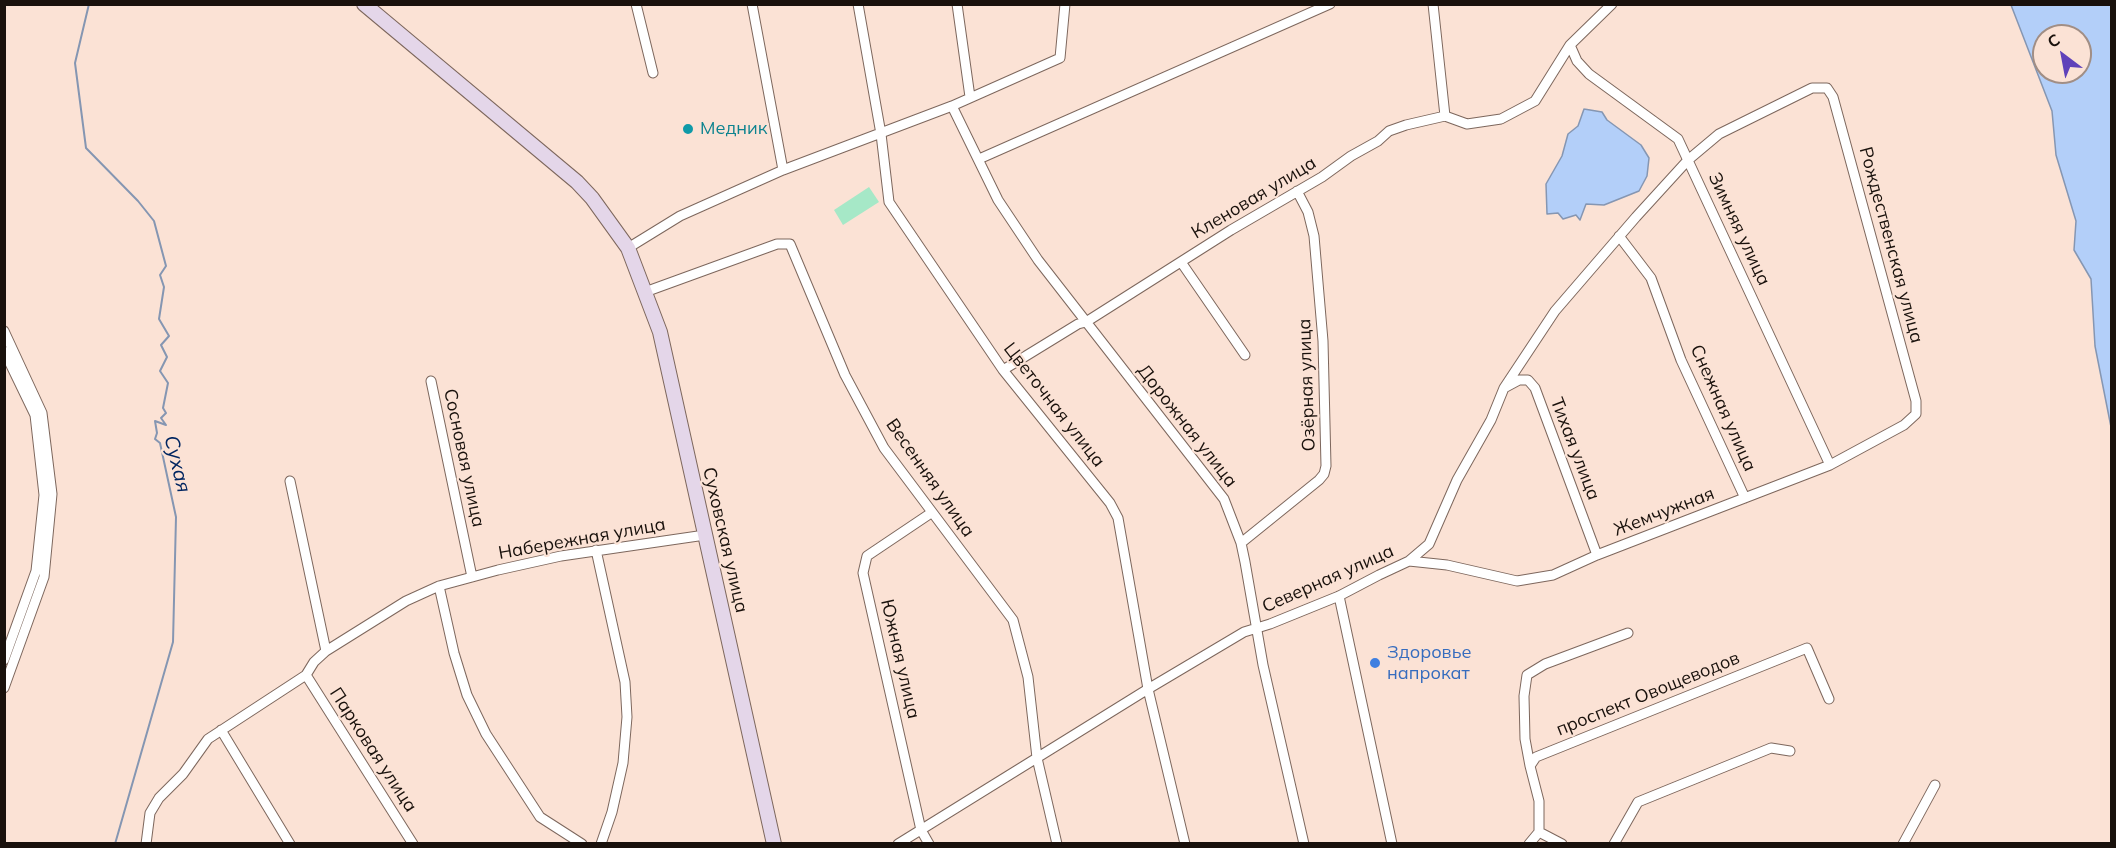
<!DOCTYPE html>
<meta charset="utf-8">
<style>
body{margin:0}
#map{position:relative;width:2116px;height:848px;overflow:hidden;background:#fbe2d5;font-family:Mulish,sans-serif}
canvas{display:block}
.frame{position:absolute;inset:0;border:6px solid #19110c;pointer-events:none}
.north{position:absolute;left:2032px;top:24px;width:60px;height:60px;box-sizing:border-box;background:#fbe2d5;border:2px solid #a18e85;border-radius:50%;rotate:328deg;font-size:16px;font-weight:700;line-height:24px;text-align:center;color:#19110c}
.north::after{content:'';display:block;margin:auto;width:21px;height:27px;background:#5f41ba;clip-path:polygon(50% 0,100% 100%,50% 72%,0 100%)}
</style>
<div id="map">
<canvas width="2116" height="848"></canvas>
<div class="frame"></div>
<div class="north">С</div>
</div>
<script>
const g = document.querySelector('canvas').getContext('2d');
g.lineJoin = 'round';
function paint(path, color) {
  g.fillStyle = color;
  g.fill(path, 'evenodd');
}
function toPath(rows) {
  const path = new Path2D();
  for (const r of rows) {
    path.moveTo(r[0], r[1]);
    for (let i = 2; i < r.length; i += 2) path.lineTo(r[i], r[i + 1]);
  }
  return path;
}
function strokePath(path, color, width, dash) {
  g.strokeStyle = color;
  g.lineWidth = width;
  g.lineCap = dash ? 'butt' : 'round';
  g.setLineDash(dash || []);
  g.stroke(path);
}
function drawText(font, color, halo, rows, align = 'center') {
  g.font = font + ' Mulish,sans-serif';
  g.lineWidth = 4.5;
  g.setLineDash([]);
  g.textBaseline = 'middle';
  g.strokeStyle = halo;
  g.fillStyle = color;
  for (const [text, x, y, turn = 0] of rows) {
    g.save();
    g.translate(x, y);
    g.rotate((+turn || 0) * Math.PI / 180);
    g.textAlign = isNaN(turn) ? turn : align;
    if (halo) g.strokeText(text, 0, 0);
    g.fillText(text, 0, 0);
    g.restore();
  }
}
paint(toPath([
 [869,187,879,202,843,225,834,210]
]), '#a6e8c7');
const water = toPath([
 [2011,5,2111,5,2111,427,2095,346,2091,279,2074,250,2076,221,2056,155,2052,111,2011,5],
 [2044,36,2080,36,2080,72,2044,72,2044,36],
 [1584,109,1602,112,1607,120,1641,145,1649,158,1647,176,1639,191,1604,205,1586,204,1580,220,1576,215,1563,219,1558,213,1547,214,1546,184,1562,156,1568,134,1578,126,1584,109]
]);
paint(water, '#b3cff9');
strokePath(water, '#8596b2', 1.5);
strokePath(toPath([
 [89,4,75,63,86,148,138,201,154,221,166,266,160,275,164,287,159,319,169,336,161,345,167,357,160,371,168,383,163,408,166,413,161,418,166,425,155,421,157,433,155,439,160,443,176,517,173,642,115,844]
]), '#8596b2', 2);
const street = toPath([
 [636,4,653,73],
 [752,4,783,170],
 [858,4,881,134,889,202,1003,370,1110,503,1118,518,1148,689,1185,844],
 [957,4,970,97],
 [1433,4,1445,116,1467,124,1501,119,1535,101,1570,45,1612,4],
 [1570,45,1577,61,1589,74,1678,139,1830,465],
 [952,106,998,200,1038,260,1224,499,1241,543,1245,562,1263,665,1304,844],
 [979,159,1330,4],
 [1619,236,1651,278,1681,360,1745,498],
 [628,248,680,216,783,170,952,106,1060,58,1065,4],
 [1181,262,1245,355],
 [645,292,777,244,790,244,845,375,884,448,1013,620,1028,677,1037,758,1057,844],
 [4,331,42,413,52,494,44,577,4,688],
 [4,351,35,415,44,495,36,571,4,660],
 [1003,370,1078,324,1086,322,1231,230,1322,177,1351,156,1378,141,1389,131,1406,125,1445,116],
 [431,381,472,577],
 [1506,387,1519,380,1528,380,1535,388,1597,555],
 [290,481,326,651],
 [1241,543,1319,480,1324,474,1326,466,1323,341,1314,236,1308,212,1297,191],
 [596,550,625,682,627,717,623,763,612,812,601,844],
 [439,586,454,653,467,695,486,734,540,817,582,844],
 [1339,596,1392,844],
 [306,675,413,844],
 [221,730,290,844],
 [1530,766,1525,739,1524,696,1527,675,1545,664,1628,633],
 [1539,832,1562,844],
 [146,844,150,813,159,798,183,774,208,739,306,675,314,662,326,651,406,601,439,586,498,570,561,556,705,535],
 [898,844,1148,689,1244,632,1270,624,1339,596,1379,575,1409,561,1429,544,1457,480,1491,420,1504,388,1555,311,1636,217,1688,160,1719,134,1812,88,1827,88,1833,97,1916,401,1916,414,1904,425,1830,465,1597,555,1553,575,1517,581,1447,565,1409,561],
 [929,844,921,830,863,573,867,556,931,513],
 [1529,844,1539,832,1539,801,1530,766,1536,757,1807,648,1829,699],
 [1614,844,1638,802,1771,748,1790,751],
 [1903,844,1935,785]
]);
const secondary = toPath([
 [364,4,577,182,592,198,628,248,660,332,774,844]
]);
strokePath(street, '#7d675d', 11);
strokePath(secondary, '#7d675d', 16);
strokePath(street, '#fff', 9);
strokePath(secondary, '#e4d6e9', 14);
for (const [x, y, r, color] of [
 [688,129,6,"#0f9aa8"],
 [1375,663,6,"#3f7fe0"]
]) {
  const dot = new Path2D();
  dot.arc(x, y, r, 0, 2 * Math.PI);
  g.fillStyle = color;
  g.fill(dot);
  strokePath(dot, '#fbe2d5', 2);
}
drawText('18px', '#0d838f', '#fbe2d5', [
 ["Медник",700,129]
], 'left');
drawText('18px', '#19110c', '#fbe2d5', [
 ["Кленовая улица",1254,198,-31],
 ["Зимняя улица",1739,229,65],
 ["Рождественская улица",1891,245,75],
 ["Озёрная улица",1307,385,-92],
 ["Цветочная улица",1054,405,52],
 ["Снежная улица",1723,408,66],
 ["Дорожная улица",1187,426,52],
 ["Тихая улица",1575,449,69],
 ["Сосновая улица",464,458,78],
 ["Весенняя улица",930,478,55],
 ["Жемчужная",1664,512,-21],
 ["Набережная улица",582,539,-10],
 ["Суховская улица",725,540,77],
 ["Северная улица",1328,579,-24],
 ["Южная улица",900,659,77],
 ["проспект Овощеводов",1648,694,-22],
 ["Парковая улица",373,750,57]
]);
drawText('18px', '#366cbe', '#fbe2d5', [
 ["Здоровье",1387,653],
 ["напрокат",1387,674]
], 'left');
drawText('italic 20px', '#002560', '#fbe2d5', [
 ["Сухая",177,464,76]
]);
</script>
